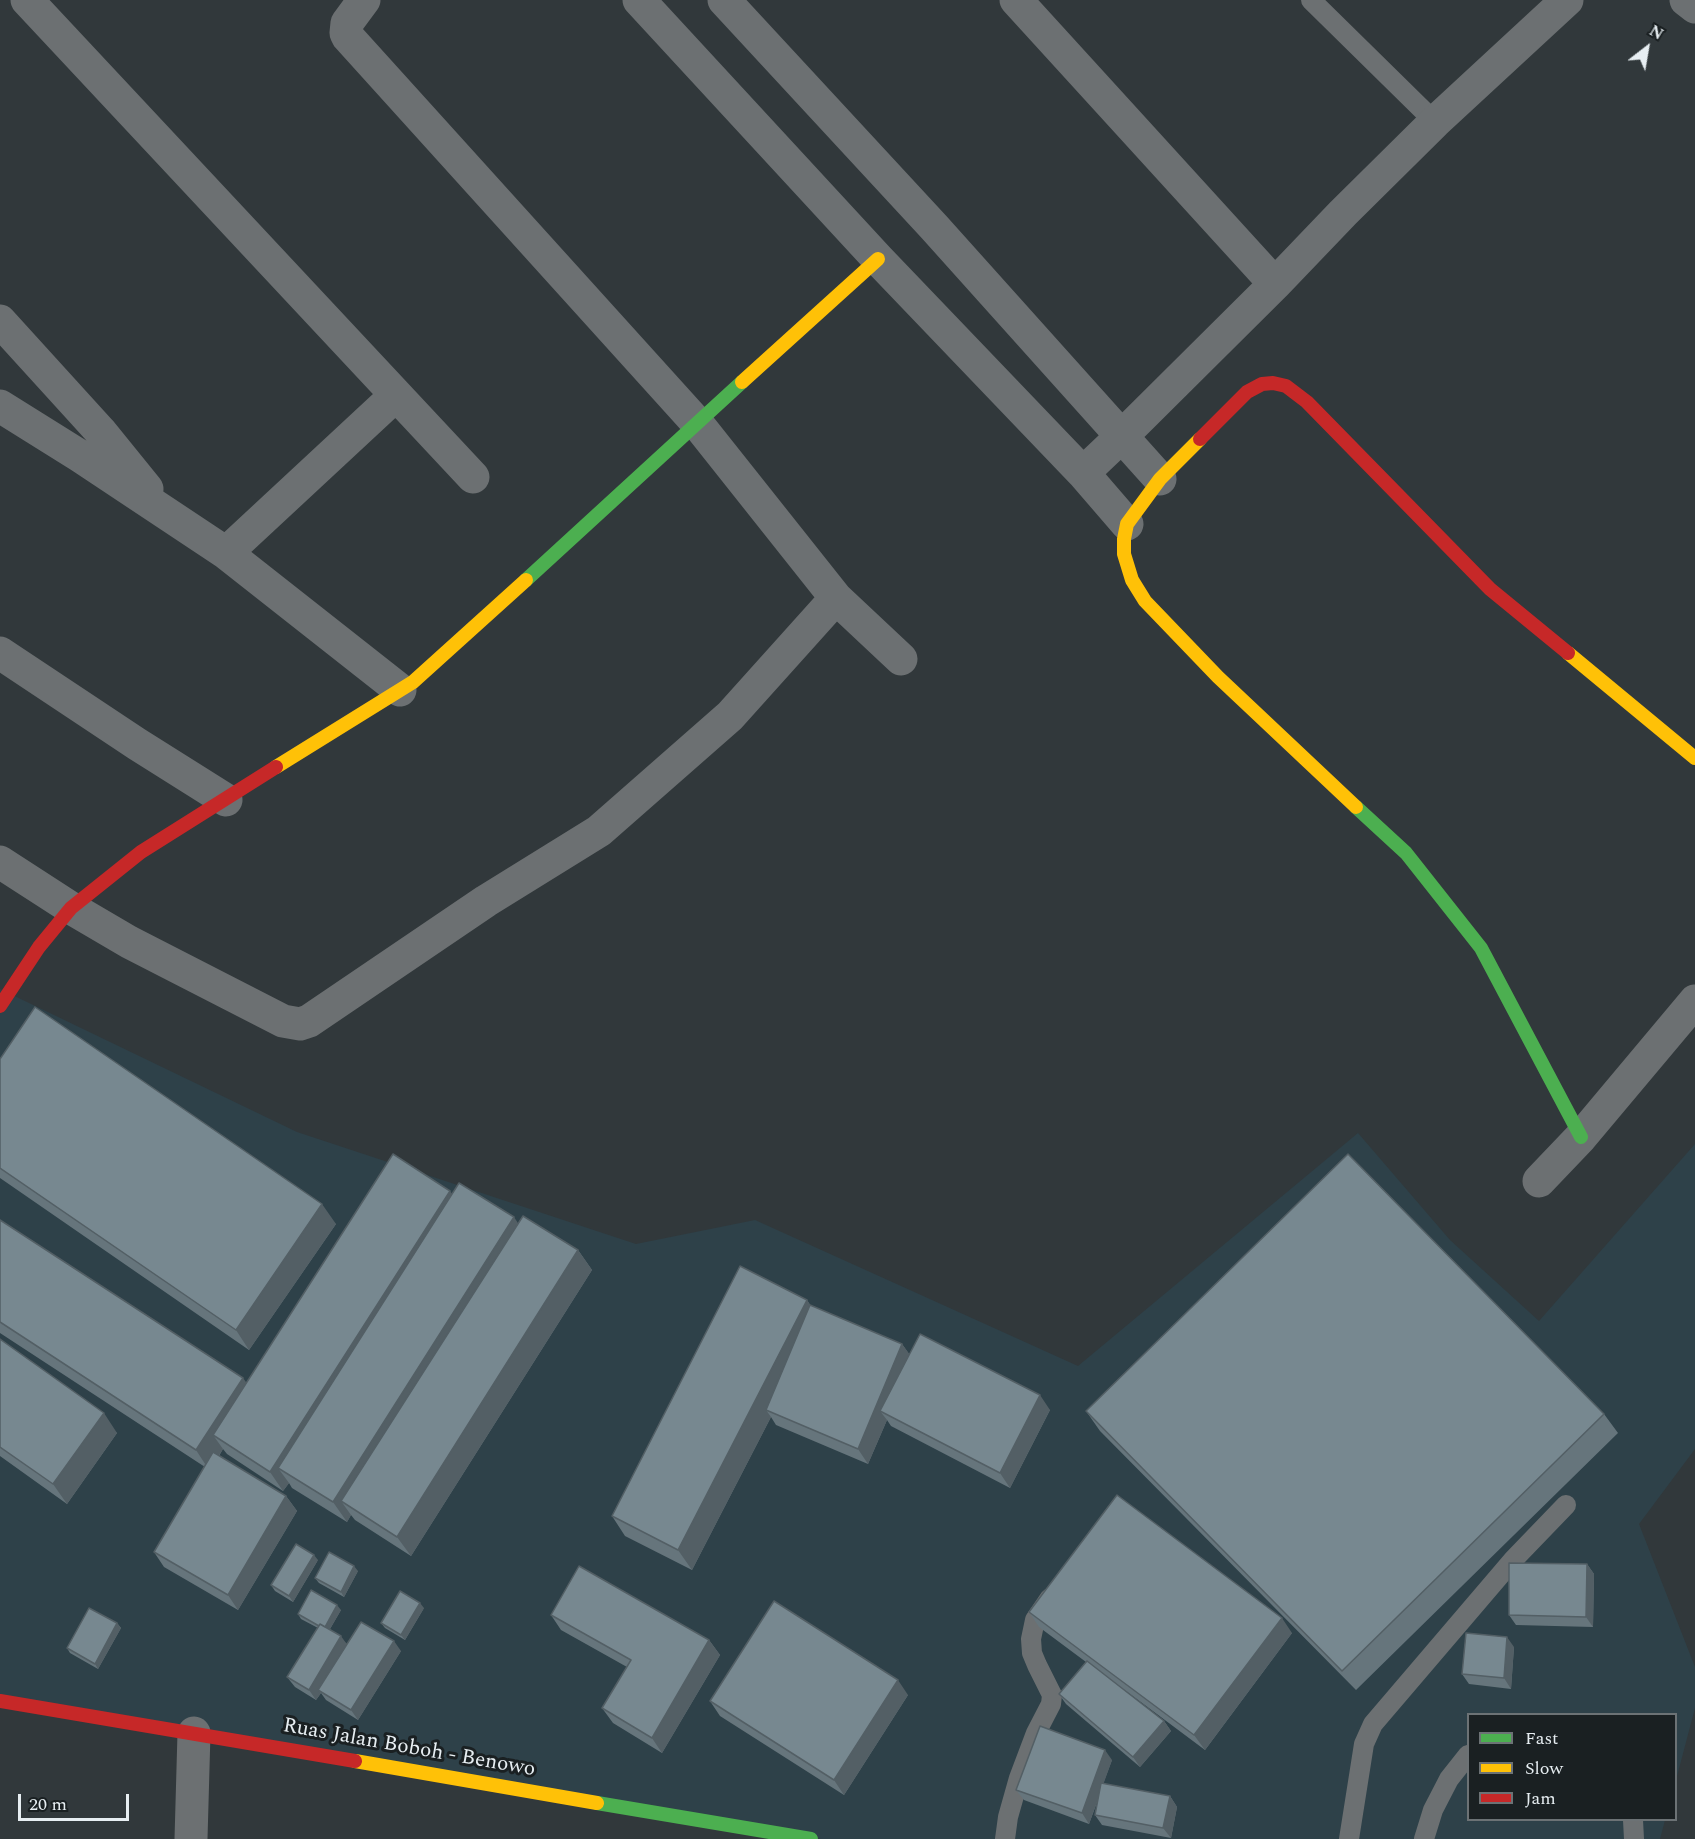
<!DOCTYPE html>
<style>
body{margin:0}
#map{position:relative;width:1695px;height:1839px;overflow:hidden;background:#31383b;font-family:Spectral,serif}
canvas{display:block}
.legend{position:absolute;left:1467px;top:1713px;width:210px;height:108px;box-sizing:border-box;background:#1a2022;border:2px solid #6c7275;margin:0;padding:8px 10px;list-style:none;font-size:18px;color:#e7eef2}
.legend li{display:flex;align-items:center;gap:12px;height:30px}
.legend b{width:30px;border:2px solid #6c7275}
.north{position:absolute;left:1617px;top:18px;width:60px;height:60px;-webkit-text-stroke:4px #1a2022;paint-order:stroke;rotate:31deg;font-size:16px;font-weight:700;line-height:24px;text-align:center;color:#e7eef2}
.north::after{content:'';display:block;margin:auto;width:21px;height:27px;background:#e7eef2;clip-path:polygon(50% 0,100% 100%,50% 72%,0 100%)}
.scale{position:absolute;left:18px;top:1794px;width:111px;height:27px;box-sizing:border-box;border:3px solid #e7eef2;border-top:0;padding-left:8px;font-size:18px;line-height:21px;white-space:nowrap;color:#e7eef2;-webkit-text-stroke:4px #1a2022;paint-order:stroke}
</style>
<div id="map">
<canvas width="1695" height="1839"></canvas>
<ul class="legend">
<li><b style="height:8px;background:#4caf50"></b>Fast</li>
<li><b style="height:8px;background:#ffc107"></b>Slow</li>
<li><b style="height:8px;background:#c62828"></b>Jam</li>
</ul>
<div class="north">N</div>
<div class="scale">20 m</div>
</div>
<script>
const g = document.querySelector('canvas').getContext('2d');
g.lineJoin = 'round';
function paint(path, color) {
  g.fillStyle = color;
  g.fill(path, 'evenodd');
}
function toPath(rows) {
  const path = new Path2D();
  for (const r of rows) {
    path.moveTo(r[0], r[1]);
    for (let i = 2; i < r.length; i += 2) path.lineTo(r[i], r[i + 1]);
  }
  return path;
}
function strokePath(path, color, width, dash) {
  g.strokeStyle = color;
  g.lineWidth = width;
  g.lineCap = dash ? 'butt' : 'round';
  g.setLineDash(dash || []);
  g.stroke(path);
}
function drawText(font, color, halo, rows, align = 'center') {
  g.font = font + ' Spectral,serif';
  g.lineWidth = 6;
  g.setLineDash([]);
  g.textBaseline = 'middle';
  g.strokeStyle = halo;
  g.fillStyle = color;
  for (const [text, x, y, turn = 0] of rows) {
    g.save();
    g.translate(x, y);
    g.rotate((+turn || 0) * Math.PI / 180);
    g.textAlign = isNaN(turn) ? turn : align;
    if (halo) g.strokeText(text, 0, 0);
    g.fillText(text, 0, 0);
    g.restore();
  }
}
paint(toPath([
 [0,989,297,1132,636,1244,755,1220,1078,1366,1358,1133,1450,1240,1539,1321,1695,1144,1695,1449,1639,1524,1695,1667,1695,1708,1676,1780,1676,1714,1468,1714,1468,1820,1665,1820,1660,1839,821,1839,0,1701]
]), '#2e4149');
strokePath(toPath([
 [1311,0,1435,122],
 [1633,1820,1634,1839],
 [1005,1839,1008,1817,1019,1778,1036,1733,1051,1704,1052,1695,1037,1665,1032,1653,1031,1639,1035,1620,1050,1598],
 [1349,1839,1364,1744,1373,1724,1513,1560,1566,1505],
 [1424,1839,1433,1810,1449,1779,1468,1755]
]), '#6c7072', 20);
strokePath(toPath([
 [27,0,473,477],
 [364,0,347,23,346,33,348,37,697,423,836,598,901,659],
 [639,0,878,259,1083,473,1127,524],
 [724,0,934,227,1160,479],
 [1016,0,1275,284],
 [1686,0,1695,7],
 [0,321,100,431,147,489],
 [0,406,80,456,226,553,400,690],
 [1083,473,1122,436,1275,284,1343,213,1435,122,1567,0],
 [226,553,396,395],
 [0,653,137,744,226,800],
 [0,862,71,908,129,942,283,1021,300,1024,309,1021,486,901,599,831,730,716,836,598],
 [1539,1181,1581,1137,1695,1001],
 [191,1839,194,1733]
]), '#6c7072', 33);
strokePath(toPath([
 [526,580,742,382],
 [1356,807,1406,853,1481,948,1581,1137],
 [597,1803,811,1839]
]), '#4caf50', 14);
strokePath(toPath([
 [742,382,878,259],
 [1200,439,1160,479,1127,524,1124,539,1124,554,1132,580,1145,601,1218,677,1356,807],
 [1568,653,1695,758],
 [276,767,413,682,526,580],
 [355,1761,597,1803]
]), '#ffc107', 14);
strokePath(toPath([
 [1200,439,1247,392,1262,384,1273,383,1286,386,1307,402,1490,589,1568,653],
 [0,1006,39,947,71,908,141,852,276,767],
 [0,1701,355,1761]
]), '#c62828', 14);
paint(toPath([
 [0,1059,336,1224,249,1350,0,1178],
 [452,1194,578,1250,592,1270,411,1556,355,1520,351,1515,347,1522,292,1488,289,1483,283,1491,227,1454,223,1449,219,1456,286,1496,297,1511,238,1610,164,1567,154,1552,205,1467,0,1333,0,1220,246,1383],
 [807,1300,810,1305,902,1344,909,1354,1050,1410,1010,1488,891,1426,887,1420,868,1464,776,1425,771,1417,692,1570,625,1536,612,1516],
 [0,1339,117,1433,67,1504,0,1456],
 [1086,1411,1604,1414,1618,1433,1356,1690,1100,1431],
 [318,1560,293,1602,275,1591,271,1585],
 [1587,1564,1594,1574,1593,1627,1516,1625,1509,1615],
 [358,1571,344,1597,319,1583,315,1578],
 [424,1608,405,1640,385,1628,381,1623],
 [341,1610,330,1629,347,1644,401,1651,358,1720,326,1700,321,1693,316,1700,295,1687,287,1677,318,1628,301,1619,298,1614],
 [1029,1612,1292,1633,1205,1750,1122,1688,1164,1721,1171,1731,1140,1767,1066,1704,1059,1694,1086,1662,1039,1627],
 [551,1615,709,1640,720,1655,662,1753,613,1723,602,1708,627,1667,561,1630],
 [117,1623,121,1628,98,1669,70,1653,67,1648],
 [1514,1647,1511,1689,1469,1684,1462,1674],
 [908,1695,844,1795,720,1716,710,1701],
 [1112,1760,1103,1784,1170,1796,1177,1807,1171,1838,1102,1825,1095,1815,1099,1797,1089,1824,1024,1800,1016,1790]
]), '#66757c');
paint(toPath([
 [450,1191,464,1210,278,1468,289,1483,283,1491,270,1472],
 [322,1204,336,1224,249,1350,236,1330],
 [514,1217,527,1237,341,1501,351,1515,347,1522,333,1502],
 [578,1250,592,1270,411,1556,397,1537],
 [807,1300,821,1320,766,1410,771,1417,692,1570,678,1550],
 [902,1344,913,1359,880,1411,887,1420,868,1464,858,1449],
 [243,1378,257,1397,213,1435,223,1449,209,1470,196,1450],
 [1040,1395,1050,1410,1010,1488,1000,1473],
 [104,1413,117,1433,67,1504,53,1484],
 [286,1496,297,1511,238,1610,228,1595],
 [314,1555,318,1560,293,1602,289,1596],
 [1587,1564,1594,1574,1593,1627,1586,1617],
 [354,1566,358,1571,344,1597,341,1592],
 [420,1603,424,1608,405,1640,401,1635],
 [337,1605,341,1610,327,1634,324,1629],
 [1282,1618,1292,1633,1205,1750,1194,1735],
 [117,1623,121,1628,98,1669,95,1664],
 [341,1636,348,1646,318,1690,321,1693,316,1700,309,1690],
 [1507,1637,1514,1647,1511,1689,1504,1678],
 [709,1640,720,1655,662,1753,652,1738],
 [394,1641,401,1651,358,1720,351,1710],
 [898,1680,908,1695,844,1795,834,1780],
 [1164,1721,1171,1731,1140,1767,1133,1757],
 [1105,1750,1112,1760,1089,1824,1082,1813],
 [1170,1796,1177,1807,1171,1838,1163,1828]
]), '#535f65');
const building = toPath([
 [35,1007,322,1204,236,1330,0,1168,0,1059,35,1007],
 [393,1154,450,1191,270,1472,213,1435,393,1154],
 [1348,1154,1604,1414,1342,1671,1086,1411,1348,1154],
 [459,1183,514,1217,333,1502,278,1468,459,1183],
 [523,1216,578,1250,397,1537,341,1501,523,1216],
 [0,1220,243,1378,196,1450,0,1322,0,1220],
 [740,1266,807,1300,678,1550,612,1516,740,1266],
 [810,1305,902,1344,858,1449,766,1410,810,1305],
 [920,1334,1040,1395,1000,1473,880,1411,920,1334],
 [0,1339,104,1413,53,1484,0,1447,0,1339],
 [213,1452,286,1496,228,1595,154,1552,213,1452],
 [1117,1495,1282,1618,1194,1735,1029,1612,1117,1495],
 [296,1544,314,1555,289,1596,271,1585,296,1544],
 [329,1552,354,1566,341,1592,315,1578,329,1552],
 [1509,1563,1587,1564,1586,1617,1509,1615,1509,1563],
 [579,1566,709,1640,652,1738,602,1708,631,1660,551,1615,579,1566],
 [311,1590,337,1605,325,1627,320,1624,319,1626,298,1614,311,1590],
 [400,1591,420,1603,401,1635,381,1623,400,1591],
 [774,1601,898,1680,834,1780,710,1701,774,1601],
 [89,1608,117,1623,95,1664,67,1648,89,1608],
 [361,1622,394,1641,351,1710,318,1690,361,1622],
 [320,1624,341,1636,309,1690,287,1677,320,1624],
 [1466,1633,1507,1637,1504,1678,1462,1674,1466,1633],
 [1087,1661,1164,1721,1133,1757,1059,1694,1087,1661],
 [1040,1726,1105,1750,1082,1813,1016,1790,1040,1726],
 [1101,1783,1170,1796,1163,1828,1095,1815,1101,1783]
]);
paint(building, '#778890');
strokePath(building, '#535f65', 1.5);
drawText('21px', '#e7eef2', '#1a2022', [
 ["Ruas Jalan Boboh - Benowo",409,1749,10]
]);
</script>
